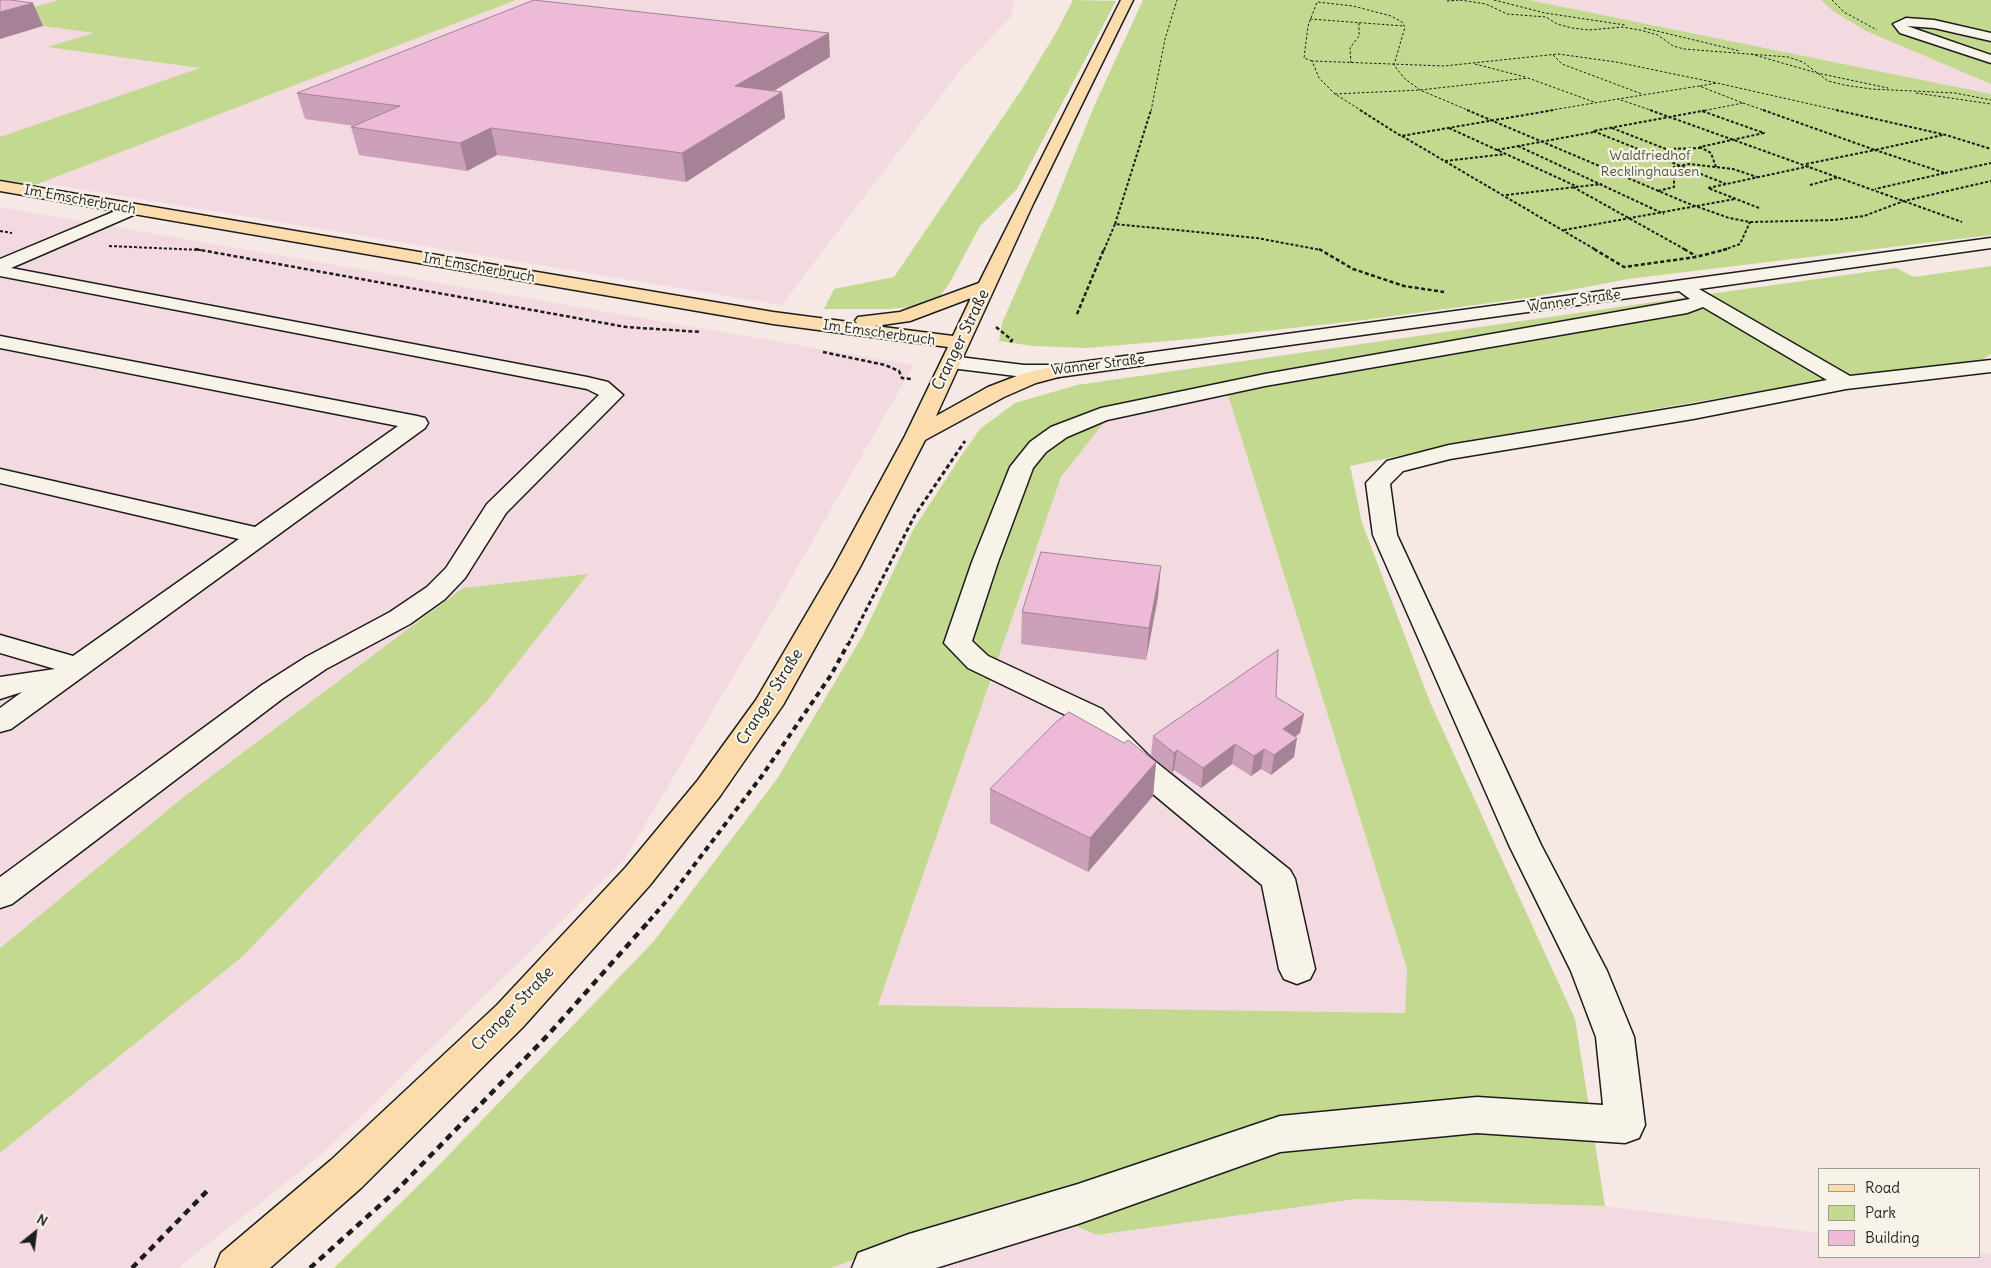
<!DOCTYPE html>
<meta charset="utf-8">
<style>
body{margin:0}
#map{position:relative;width:1991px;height:1268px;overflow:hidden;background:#f5e8e5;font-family:Delius,sans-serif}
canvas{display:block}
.legend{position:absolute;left:1818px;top:1168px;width:162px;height:90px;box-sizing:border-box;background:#f7f3e8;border:1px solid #9f9d96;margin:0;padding:6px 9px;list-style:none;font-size:15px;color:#1c1c1c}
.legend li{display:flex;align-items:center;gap:10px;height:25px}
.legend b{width:25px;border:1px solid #9f9d96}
.north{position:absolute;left:10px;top:1208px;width:50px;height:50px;-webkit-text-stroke:4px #f7f3e8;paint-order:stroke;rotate:29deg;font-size:14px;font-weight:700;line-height:20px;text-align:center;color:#1c1c1c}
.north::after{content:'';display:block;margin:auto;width:18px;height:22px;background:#1c1c1c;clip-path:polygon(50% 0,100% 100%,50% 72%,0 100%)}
</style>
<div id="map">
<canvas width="1991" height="1268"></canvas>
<ul class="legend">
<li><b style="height:6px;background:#fcdcac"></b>Road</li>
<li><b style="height:14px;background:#c3d98f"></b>Park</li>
<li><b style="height:14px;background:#edbad7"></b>Building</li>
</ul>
<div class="north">N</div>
</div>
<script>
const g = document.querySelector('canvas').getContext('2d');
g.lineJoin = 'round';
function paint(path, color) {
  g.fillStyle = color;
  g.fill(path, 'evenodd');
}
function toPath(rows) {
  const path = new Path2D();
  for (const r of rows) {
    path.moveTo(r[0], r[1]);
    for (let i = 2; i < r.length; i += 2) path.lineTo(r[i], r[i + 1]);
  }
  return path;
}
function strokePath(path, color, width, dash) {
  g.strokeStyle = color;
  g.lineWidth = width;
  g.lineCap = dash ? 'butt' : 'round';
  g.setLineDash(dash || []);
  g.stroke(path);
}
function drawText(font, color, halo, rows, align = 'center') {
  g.font = font + ' Delius,sans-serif';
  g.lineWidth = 4.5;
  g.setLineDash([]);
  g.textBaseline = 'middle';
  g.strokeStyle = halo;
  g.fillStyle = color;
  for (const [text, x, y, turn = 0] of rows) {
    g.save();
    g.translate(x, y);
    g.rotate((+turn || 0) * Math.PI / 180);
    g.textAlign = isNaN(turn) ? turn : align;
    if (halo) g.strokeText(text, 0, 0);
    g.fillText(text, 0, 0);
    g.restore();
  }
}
paint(toPath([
 [0,0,1015,0,1010,18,962,68,782,305,0,176],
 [1529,0,1821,0,1833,11,1866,31,1991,84,1991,94],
 [0,207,914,365,770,615,624,860,323,1153,178,1268,0,1268,0,1153,242,957,463,588,186,795,0,948],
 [1228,395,1407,969,1405,1013,878,1005,1061,477,1106,420],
 [1356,1199,1605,1206,1820,1233,1820,1257,1980,1257,1980,1253,1991,1255,1991,1268,831,1268,1014,1200,1097,1235]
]), '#f3dae1');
paint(toPath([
 [59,0,516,0,35,185,0,179,0,137,200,68,47,47,94,33,0,20,0,3,34,7],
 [1073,0,1116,1,1017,189,980,226,949,284,939,297,912,307,889,309,824,309,834,289,894,277,1022,89,1057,31],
 [1143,0,1529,0,1991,94,1991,235,1628,279,1534,297,1356,321,1191,339,1087,348,1033,346,999,341,1002,323,1052,210,1095,104],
 [1821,0,1991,0,1991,84,1866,31,1833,11],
 [1991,266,1991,354,1979,362,1814,382,1489,437,1350,466,1362,523,1430,702,1575,1019,1605,1206,1356,1199,1097,1235,1014,1200,831,1268,334,1268,438,1166,654,941,777,779,863,635,913,530,961,456,980,429,1015,403,1077,385,1709,294,1896,268,1914,277],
 [1228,395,1407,969,1405,1013,878,1005,1061,477,1106,420],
 [588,574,487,701,242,957,0,1153,0,948,186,795,463,588]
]), '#c3d98f');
const minor = toPath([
 [1906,18,1934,20,1991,33,1991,41,1934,28,1907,26,1991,55,1991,63,1900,33,1893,24,1906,18],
 [132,204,138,205,140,209,138,213,11,268,587,377,608,382,623,395,506,513,465,578,445,599,410,624,326,669,282,699,12,904,0,908,0,877,262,685,306,657,390,612,427,587,446,568,487,504,599,395,587,389,0,276,0,259,132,204],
 [1991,238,1991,248,1699,289,1850,376,1991,360,1991,372,1846,389,1693,419,1450,459,1403,471,1390,484,1397,535,1541,845,1607,971,1634,1037,1645,1125,1639,1138,1625,1143,1477,1133,1280,1152,1078,1224,936,1268,852,1268,858,1253,909,1234,1078,1184,1280,1116,1477,1097,1603,1105,1596,1037,1571,971,1509,845,1373,535,1366,483,1387,461,1449,445,1693,405,1827,380,1703,307,1687,313,1265,386,1107,420,1067,437,1046,452,1033,468,998,562,972,641,988,656,1102,709,1151,758,1290,870,1295,879,1315,969,1310,979,1297,984,1284,979,1279,969,1262,885,1129,774,1082,723,968,668,944,643,972,562,1010,467,1030,442,1051,427,1101,408,1265,374,1690,299,1679,291,1059,377,1024,377,951,368,944,366,941,362,944,358,951,356,1024,365,1059,365,1991,238],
 [0,336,417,416,425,418,428,423,425,428,11,729,0,732,0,708,22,692,0,699,0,677,55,669,0,653,0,635,73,656,239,539,0,483,0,469,255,527,398,426,0,348,0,336]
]);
const major = toPath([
 [1121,0,1133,0,1033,204,936,416,988,387,1022,374,1059,365,1066,367,1069,371,1066,375,1036,383,1004,397,925,440,860,567,783,705,720,796,650,885,523,1027,361,1188,270,1268,215,1268,221,1253,331,1160,497,1005,626,867,698,780,756,700,834,567,905,436,948,347,773,324,0,191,0,181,773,312,857,323,855,321,858,317,900,312,979,283,1121,0],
 [971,298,953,336,875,326,910,321,971,298]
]);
strokePath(minor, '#1c1c1c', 3);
strokePath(major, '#1c1c1c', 3);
strokePath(toPath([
 [1460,0,1486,4,1507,14,1546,17,1557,24,1572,28,1589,30,1622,27,1640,30,1658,35,1673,46,1684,49,1788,57,1803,62,1828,81,1844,85,1871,89,1955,93,1991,100],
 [1494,0,1545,13,1625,25],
 [1832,0,1844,12,1877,30],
 [1447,1,1461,0],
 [1310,19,1404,26],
 [1644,28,1740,51],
 [1751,54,1817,73,1888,88],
 [1553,55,1562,64,1642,94],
 [1312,61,1304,58,1308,26,1317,2,1353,6,1391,16,1402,22,1405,27,1394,65,1404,78,1420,90,1470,111],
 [1351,63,1350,48,1359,36,1359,23],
 [1475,64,1525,77],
 [1700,86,1717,83,1841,111],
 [1916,93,1991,104],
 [1335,94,1420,90,1528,78,1594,102],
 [1743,103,1766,111],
 [1151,111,1165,39,1177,0],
 [1362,111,1335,94,1319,78,1312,61,1444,66,1558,54,1616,62,1717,83],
 [1546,111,1618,99],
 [1653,111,1618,99,1699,86,1743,103,1702,111]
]), '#1c1c1c', 1, [2.5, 2]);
strokePath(toPath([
 [1360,110,1401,136,1554,110],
 [1467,110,1687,203,1729,218,1750,222,1834,220,1864,216,1904,201,1991,181],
 [1650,110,1962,222],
 [1763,110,1875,150,1943,135],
 [1836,110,1946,135,1991,149],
 [1702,111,1707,110],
 [1449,128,1578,187],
 [1612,128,1666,149,1702,148],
 [1402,136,1596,250],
 [1518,146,1664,214],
 [1497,150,1594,132],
 [1445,161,1506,154],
 [1806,164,1875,150,1945,173,1875,189],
 [1716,167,1711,153,1700,147,1764,133,1702,111,1593,131,1726,184],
 [1945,173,1991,163],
 [1810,185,1839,177],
 [1573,187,1686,250],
 [1658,191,1674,187,1674,167,1689,164,1733,169,1757,177],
 [1506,195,1602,184],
 [1759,208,1708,188,1810,166],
 [1115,224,1151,110],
 [1564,230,1735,199],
 [0,231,12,233],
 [109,246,201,250],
 [1104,250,1115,224,1257,238,1321,250],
 [1723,250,1740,244,1750,222]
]), '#1c1c1c', 2, [3, 2]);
strokePath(toPath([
 [195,249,626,327,701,332],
 [1319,249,1353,269,1404,286,1444,292],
 [1594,249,1624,267,1696,257,1727,249],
 [1684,249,1696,256],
 [1077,314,1104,249],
 [996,327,1012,340,1009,344],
 [823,352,885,365,899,371,902,378,911,379]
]), '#1c1c1c', 2.5, [4, 2.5]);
strokePath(toPath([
 [848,645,915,515,965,441]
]), '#1c1c1c', 3, [4.5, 3]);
strokePath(toPath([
 [649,921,670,897,761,777,831,675,848,644]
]), '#1c1c1c', 4, [5.5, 4.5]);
strokePath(toPath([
 [132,1268,208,1190],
 [310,1268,397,1190,548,1035,650,920]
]), '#1c1c1c', 4.5, [7, 5.5]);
paint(minor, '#f7f3e8');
paint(major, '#fcdcac');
paint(toPath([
 [830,57,774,91,782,92,785,118,686,182,497,155,467,171,359,155,351,127,355,126,305,119,297,93],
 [1158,597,1146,660,1021,644,1022,612],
 [1276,697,1304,714,1300,733,1295,737,1294,757,1271,775,1261,769,1251,776,1232,764,1201,788,1174,770,1172,773,1151,756,1153,736],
 [1156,762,1153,796,1088,872,990,823,990,789]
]), '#cca0b9');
paint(toPath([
 [33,3,43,26,0,39,0,12],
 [829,33,830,57,738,112,735,86],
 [782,92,785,118,686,182,682,153],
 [491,128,497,155,467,171,460,143],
 [1161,566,1158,597,1146,660,1149,628],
 [1304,714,1300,733,1279,748,1283,729],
 [1297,738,1294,757,1271,775,1274,755],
 [1235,744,1232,764,1201,788,1203,768],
 [1264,749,1261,769,1251,776,1254,756],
 [1177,750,1174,770,1172,773,1174,753],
 [1156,762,1153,796,1088,872,1090,838]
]), '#a68296');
const building = toPath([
 [0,0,10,0,33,3,0,12,0,0],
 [534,0,829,33,735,86,782,92,682,153,491,128,460,143,351,127,400,106,297,93,534,0],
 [1041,552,1161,566,1149,628,1022,612,1041,552],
 [1278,650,1276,697,1304,714,1283,729,1297,738,1274,755,1264,749,1254,756,1235,744,1203,768,1177,750,1174,753,1153,736,1278,650],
 [1069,712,1124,743,1128,740,1156,762,1090,838,990,789,1055,723,1069,712]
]);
paint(building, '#edbad7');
strokePath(building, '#a68296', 1);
drawText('14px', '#4e553e', '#f7f3e8', [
 ["Waldfriedhof",1650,156],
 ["Recklinghausen",1650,172]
]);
drawText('14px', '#1c1c1c', '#f7f3e8', [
 ["Im Emscherbruch",80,200,10],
 ["Im Emscherbruch",479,268,10],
 ["Wanner Straße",1574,301,-8],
 ["Im Emscherbruch",879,333,8],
 ["Wanner Straße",1098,365,-7]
]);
drawText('16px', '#1c1c1c', '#f7f3e8', [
 ["Cranger Straße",961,340,-64],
 ["Cranger Straße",770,697,-58],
 ["Cranger Straße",513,1009,-46]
]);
</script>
